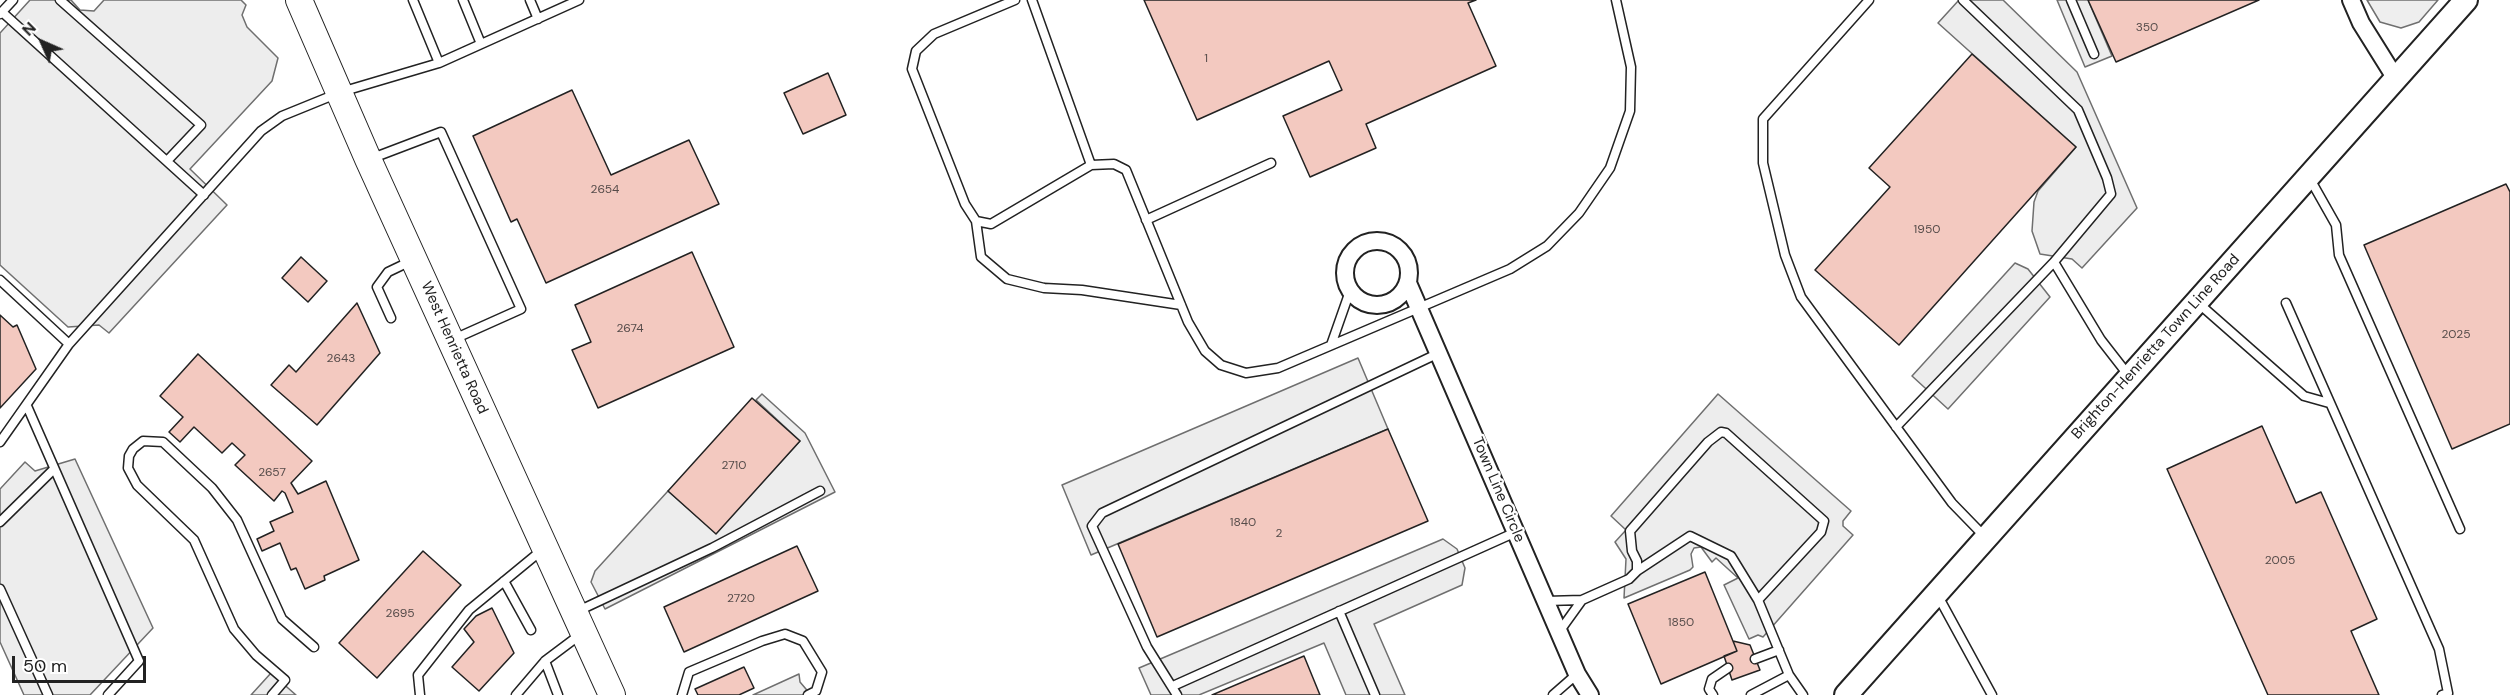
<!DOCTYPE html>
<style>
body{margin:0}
#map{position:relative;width:2510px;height:695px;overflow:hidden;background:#fff;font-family:"DM Sans",sans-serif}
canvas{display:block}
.north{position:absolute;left:12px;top:12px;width:60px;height:60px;-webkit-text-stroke:4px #fff;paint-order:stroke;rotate:315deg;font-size:16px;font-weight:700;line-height:24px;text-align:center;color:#222}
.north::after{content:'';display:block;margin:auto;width:21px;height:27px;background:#222;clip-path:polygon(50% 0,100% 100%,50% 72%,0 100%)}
.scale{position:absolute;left:12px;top:656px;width:134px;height:27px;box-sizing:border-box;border:3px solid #222;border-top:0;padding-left:8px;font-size:18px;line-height:21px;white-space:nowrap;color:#222;-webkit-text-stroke:4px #fff;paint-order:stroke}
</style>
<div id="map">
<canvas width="2510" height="695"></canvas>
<div class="north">N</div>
<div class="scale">50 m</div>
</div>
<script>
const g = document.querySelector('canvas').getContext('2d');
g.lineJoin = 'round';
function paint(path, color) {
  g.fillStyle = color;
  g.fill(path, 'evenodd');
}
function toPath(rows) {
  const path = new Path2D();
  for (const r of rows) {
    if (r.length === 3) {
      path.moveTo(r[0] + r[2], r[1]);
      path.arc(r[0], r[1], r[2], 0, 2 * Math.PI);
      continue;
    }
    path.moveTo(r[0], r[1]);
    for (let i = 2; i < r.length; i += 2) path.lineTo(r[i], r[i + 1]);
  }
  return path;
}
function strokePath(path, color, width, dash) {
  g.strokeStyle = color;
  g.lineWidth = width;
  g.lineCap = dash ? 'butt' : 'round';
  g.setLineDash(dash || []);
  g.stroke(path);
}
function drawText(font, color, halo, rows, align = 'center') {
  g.font = font + ' "DM Sans",sans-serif';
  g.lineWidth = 4.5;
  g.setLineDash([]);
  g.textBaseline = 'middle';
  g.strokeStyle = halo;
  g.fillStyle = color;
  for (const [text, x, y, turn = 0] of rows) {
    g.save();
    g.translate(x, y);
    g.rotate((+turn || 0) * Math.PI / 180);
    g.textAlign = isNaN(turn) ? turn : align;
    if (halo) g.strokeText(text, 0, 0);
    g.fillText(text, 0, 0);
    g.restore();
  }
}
const green = toPath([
 [2367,0,2438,0,2419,22,2401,28,2380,22,2367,0]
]);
paint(green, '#eee');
strokePath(green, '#6f6f6f', 1.5);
const parking = toPath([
 [30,0,71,0,80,10,94,11,104,0,241,0,246,5,242,15,247,27,278,58,272,81,190,169,227,205,109,333,99,325,68,327,0,265,0,33,30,0],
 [1959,0,2003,0,2077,72,2137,208,2082,268,2072,259,2040,254,2032,231,2034,202,2038,191,2076,147,1938,23,1959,0],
 [2057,0,2088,0,2112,56,2085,67,2057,0],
 [2015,263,2028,269,2050,297,1948,409,1912,376,2015,263],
 [1358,358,1388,429,1091,555,1062,485,1358,358],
 [762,394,805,433,835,492,605,609,591,582,595,571,668,491,716,533,800,441,756,400,762,394],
 [1718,394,1851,511,1843,521,1843,526,1853,535,1763,637,1758,635,1749,639,1724,585,1738,578,1716,558,1712,562,1701,547,1694,548,1691,554,1693,567,1690,570,1624,598,1626,559,1615,542,1626,530,1611,516,1718,394],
 [75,459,153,628,90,695,24,695,0,642,0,489,25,462,35,471,75,459],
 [1443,539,1457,549,1465,568,1462,585,1374,624,1405,695,1346,695,1324,643,1199,695,1151,695,1139,668,1443,539],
 [271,673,296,695,251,695,271,673],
 [799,674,800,682,811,695,753,695,799,674]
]);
paint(parking, '#ededed');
strokePath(parking, '#6f6f6f', 1.5);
const building = toPath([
 [1144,0,1476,0,1468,3,1496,66,1366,124,1376,148,1310,177,1283,116,1342,90,1329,61,1197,120,1144,0],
 [2088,0,2259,0,2116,62,2088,0],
 [1972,54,2076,147,1899,345,1815,270,1890,187,1869,168,1972,54],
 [828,73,846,115,803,134,784,93,828,73],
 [572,90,611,175,689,140,719,204,546,283,517,219,511,222,473,136,572,90],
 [2506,184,2510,192,2510,424,2452,449,2364,245,2506,184],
 [692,252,734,347,598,408,572,350,591,342,575,305,692,252],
 [301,257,327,281,308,302,282,278,301,257],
 [357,303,380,353,317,425,271,385,289,365,296,372,357,303],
 [0,315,13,327,17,325,36,369,0,408,0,315],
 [198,354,312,461,291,483,298,494,326,481,359,560,324,576,325,580,305,589,296,568,291,570,280,543,262,551,257,539,274,531,270,522,293,512,285,493,282,491,274,501,235,465,245,455,232,443,222,453,194,427,180,442,169,432,183,417,160,396,198,354],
 [752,398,800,441,716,534,668,491,752,398],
 [2262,426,2296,503,2321,492,2377,619,2351,631,2379,695,2268,695,2167,469,2262,426],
 [1388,429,1428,521,1157,637,1118,544,1388,429],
 [797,546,818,591,684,652,664,607,797,546],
 [423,551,461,585,377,678,339,643,423,551],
 [1705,572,1737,651,1661,684,1628,604,1705,572],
 [492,608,514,653,479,691,452,667,474,642,464,629,476,616,492,608],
 [1733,641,1750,645,1760,670,1732,680,1724,656,1737,651,1733,641],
 [1304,656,1320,695,1212,695,1304,656],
 [744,667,754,688,739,695,698,695,695,689,744,667]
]);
paint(building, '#f3c9c0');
strokePath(building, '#222', 1.5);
const lane = toPath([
 [60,0,201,125,167,161],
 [413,0,439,63],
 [463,0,481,44],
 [530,0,538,19],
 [1015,0,934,34,916,51,912,69,965,204,976,221,991,224,1091,165,1114,164,1126,170,1188,322,1205,351,1221,365,1246,373,1278,368,1510,269,1547,246,1579,213,1610,168,1630,111,1631,67,1616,0],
 [1032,0,1091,165],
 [1869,0,1763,119,1763,163,1785,255,1801,297,1952,503,1986,538],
 [1963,0,2078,110,2107,178,2111,194,2054,262,2101,340,2129,376],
 [2071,0,2094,54],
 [2,12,204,195],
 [0,14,13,0],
 [370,159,441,132,521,309,454,339],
 [2310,179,2336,225,2339,255,2460,529],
 [1146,220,1271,163],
 [976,221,981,257,1007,279,1044,288,1082,290,1181,305],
 [0,280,69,344],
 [2197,302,2304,396,2329,403],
 [2286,303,2439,649,2448,693,2442,695],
 [391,318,377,287,388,272,411,261],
 [1331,345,1350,291],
 [27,406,139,661,108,695],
 [1896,427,2054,262],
 [0,442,69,344,261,131,282,116,341,92,439,63,579,0],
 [0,522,54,469],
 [1637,571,1690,536,1731,556,1758,600],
 [504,581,531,630],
 [0,589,48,695],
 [1938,596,1992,695],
 [1546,601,1582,600,1629,579,1637,571,1637,561,1632,551,1630,531,1708,442,1721,432,1726,433,1824,521,1821,532,1758,600,1789,675,1803,695],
 [578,611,712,548,820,491],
 [1339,611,1375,695],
 [1559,632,1582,600],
 [1755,659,1779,650],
 [545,661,558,695],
 [1173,686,1516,532],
 [272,695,285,680,256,655,234,629,194,540,137,485,128,468,129,456,133,449,143,441,163,442,212,488,237,520,282,619,314,647],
 [420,695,418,675,469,610,542,550],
 [516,695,545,661,581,634],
 [682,695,689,672,762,641,785,634,803,641,822,672,816,691,808,695],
 [1177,695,1147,647,1092,526,1102,513,1439,353],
 [1553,695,1577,674],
 [1713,695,1709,689,1712,679,1728,668],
 [1751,695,1789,675]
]);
const street = toPath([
 [2351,0,2361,23,2396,79],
 [1377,273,32],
 [1408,283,1577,674,1590,695]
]);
const secondary = toPath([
 [1846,695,2466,0]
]);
const primary = toPath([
 [299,0,368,159,612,695]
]);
strokePath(lane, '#222', 11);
strokePath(street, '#222', 20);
strokePath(secondary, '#222', 26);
strokePath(primary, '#222', 28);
strokePath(lane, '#fff', 8);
strokePath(street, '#fff', 16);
strokePath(secondary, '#fff', 22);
strokePath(primary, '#fff', 26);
drawText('12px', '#564c4a', null, [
 ["350",2147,28],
 ["1",1206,59],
 ["2654",605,190],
 ["1950",1927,230],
 ["2674",630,329],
 ["2025",2456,335],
 ["2643",341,359],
 ["2710",734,466],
 ["2657",272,473],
 ["1840",1243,523],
 ["2",1279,534],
 ["2005",2280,561],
 ["2720",741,599],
 ["2695",400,614],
 ["1850",1681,623]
]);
drawText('15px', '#222', '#fff', [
 ["Brighton-Henrietta Town Line Road",2156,347,-48],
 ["West Henrietta Road",454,348,66],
 ["Town Line Circle",1498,490,67]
]);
</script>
